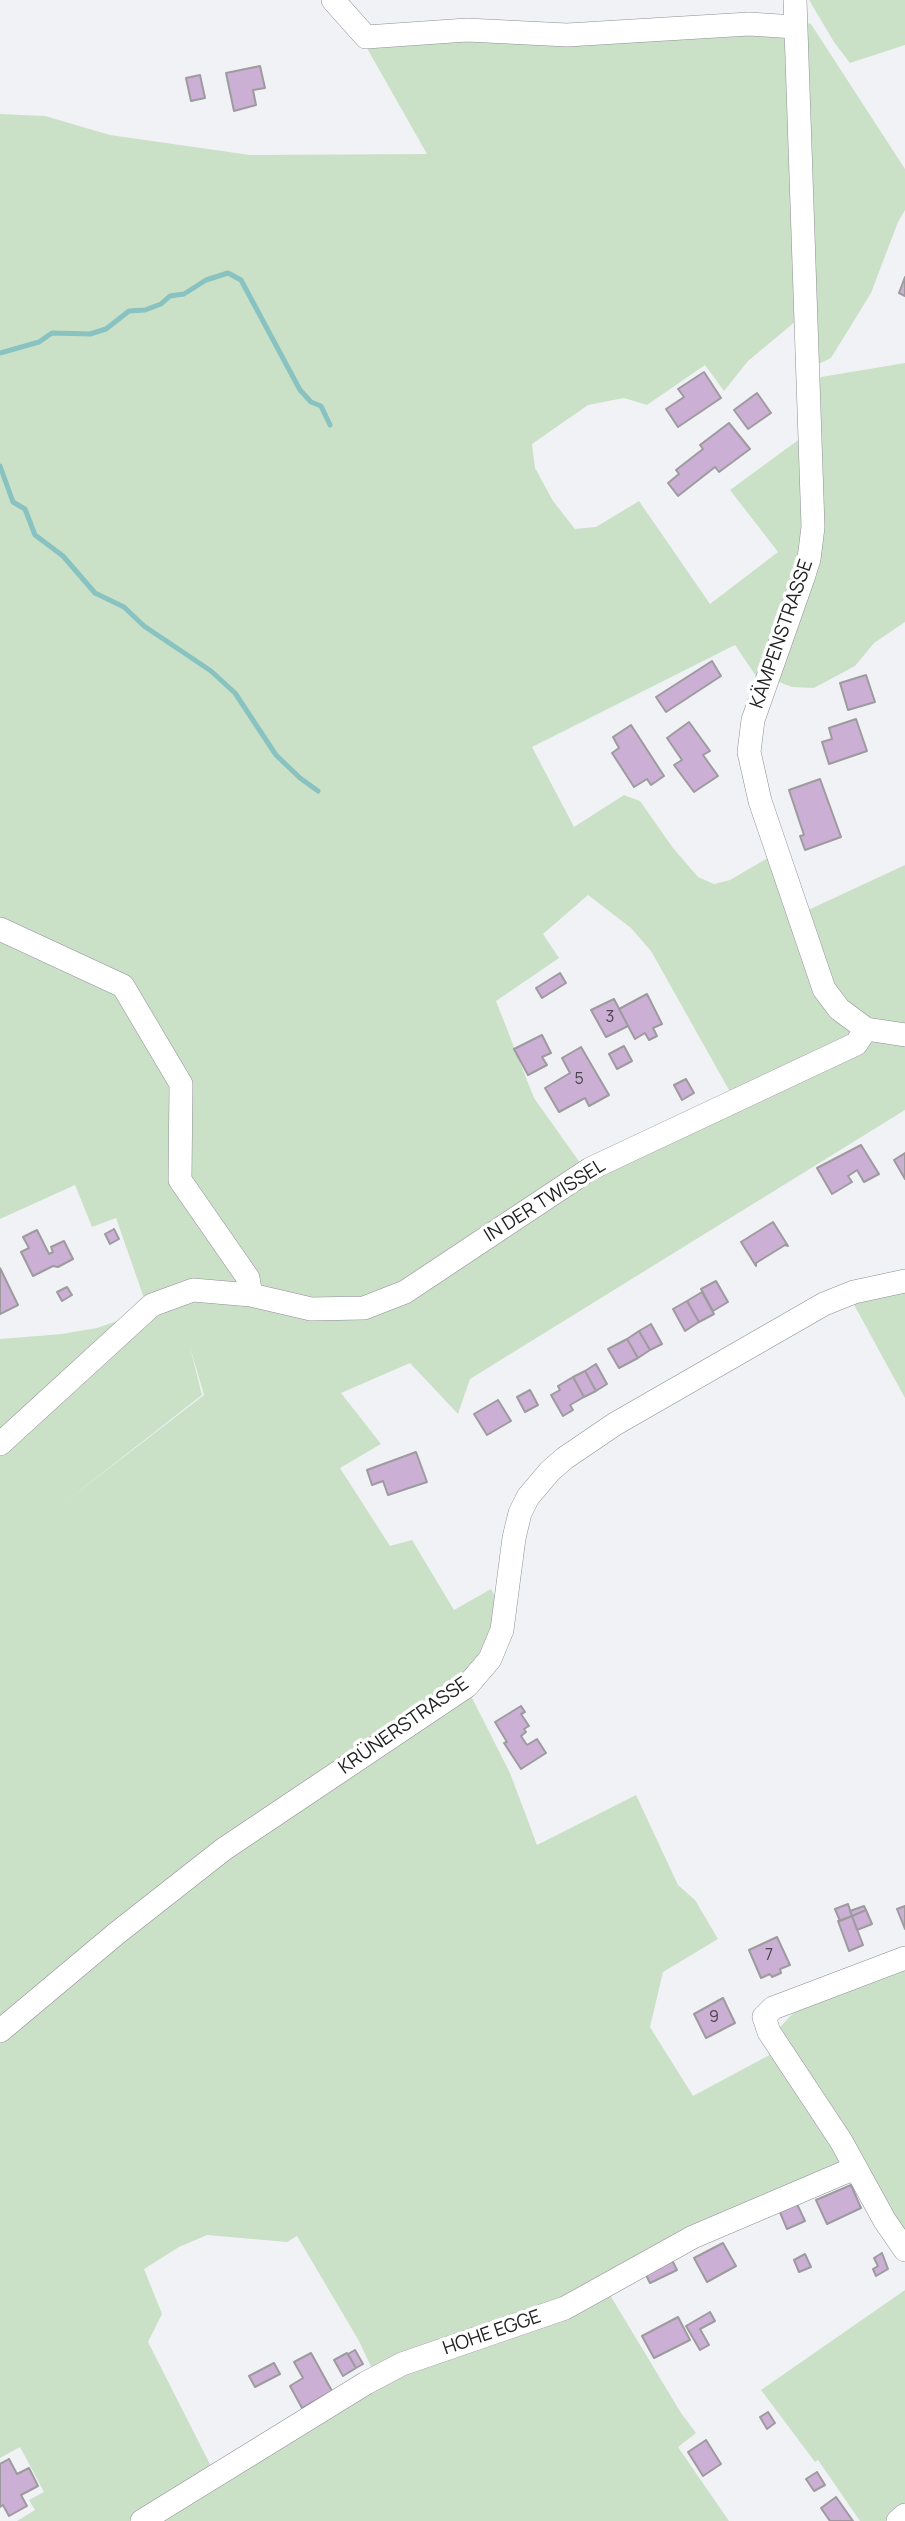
<!DOCTYPE html>
<meta charset="utf-8">
<style>
body{margin:0}
canvas{display:block;background:#f0f2f6}
</style>
<canvas width="905" height="2521"></canvas>
<script>
const g = document.querySelector('canvas').getContext('2d');
g.lineJoin = 'round';
function paint(path, color) {
  g.fillStyle = color;
  g.fill(path, 'evenodd');
}
function toPath(rows) {
  const path = new Path2D();
  for (const r of rows) {
    path.moveTo(r[0], r[1]);
    for (let i = 2; i < r.length; i += 2) path.lineTo(r[i], r[i + 1]);
  }
  return path;
}
function strokePath(path, color, width, dash) {
  g.strokeStyle = color;
  g.lineWidth = width;
  g.lineCap = dash ? 'butt' : 'round';
  g.setLineDash(dash || []);
  g.stroke(path);
}
function drawText(font, color, halo, rows, align = 'center') {
  g.font = font + ' Manrope,sans-serif';
  g.lineWidth = 7;
  g.setLineDash([]);
  g.textBaseline = 'middle';
  g.strokeStyle = halo;
  g.fillStyle = color;
  for (const [text, x, y, turn = 0] of rows) {
    g.save();
    g.translate(x, y);
    g.rotate((+turn || 0) * Math.PI / 180);
    g.textAlign = isNaN(turn) ? turn : align;
    if (halo) g.strokeText(text, 0, 0);
    g.fillText(text, 0, 0);
    g.restore();
  }
}
paint(toPath([
 [809,0,905,0,905,45,850,63,834,42],
 [806,23,811,24,905,169,905,210,898,222,871,293,831,358,812,367],
 [782,34,789,53,796,321,748,361,724,391,705,365,647,405,624,398,588,405,532,444,535,468,553,501,575,529,596,527,639,501,710,604,778,552,730,490,801,438,803,473,801,557,758,679,735,645,532,747,574,827,624,795,640,801,673,848,698,877,714,884,730,880,771,856,804,912,905,865,905,1110,470,1379,458,1414,410,1363,341,1393,381,1444,340,1468,390,1546,412,1540,454,1610,491,1589,500,1606,495,1627,472,1670,0,2024,0,1449,145,1301,116,1218,92,1227,75,1185,0,1219,0,114,45,116,110,135,250,155,427,154,364,43],
 [588,895,631,928,651,951,738,1106,588,1174,534,1098,496,1001,559,958,543,934],
 [190,1347,204,1395,60,1506,202,1395],
 [905,363,905,622,874,643,855,666,814,688,792,687,779,682,776,674,801,606,815,386,821,377],
 [905,1287,905,1398,852,1301],
 [137,1314,0,1438,0,1339,62,1334,97,1328],
 [471,1696,510,1773,537,1845,636,1795,678,1885,695,1900,718,1939,663,1972,650,2027,693,2096,775,2052,842,2154,838,2167,562,2303,374,2373,359,2341,297,2236,287,2242,207,2235,179,2247,144,2269,162,2314,148,2342,214,2472,132,2521,17,2521,35,2510,29,2500,44,2492,20,2447,0,2458,0,2042,215,1866],
 [905,1963,905,2243,775,2033,802,2003],
 [905,2290,905,2509,889,2521,860,2521,818,2460,815,2462,761,2390],
 [610,2295,681,2413,696,2433,678,2447,729,2521,150,2521,384,2379]
]), '#cbe1c7');
strokePath(toPath([
 [0,353,39,342,52,333,90,334,106,329,129,311,145,310,161,304,170,296,184,294,206,280,228,273,241,280,300,390,311,402,321,406,330,425],
 [0,466,13,502,25,509,35,535,63,556,95,593,124,607,144,626,211,671,235,693,276,755,300,778,318,791]
]), '#88c2c1', 5);
const building = toPath([
 [260,66,265,88,253,90,256,105,234,111,226,73,260,66],
 [200,75,205,98,191,101,186,78,200,75],
 [905,277,905,296,899,293,905,277],
 [704,372,721,398,678,427,666,409,684,397,678,389,704,372],
 [757,393,771,413,748,429,734,410,757,393],
 [729,423,750,449,719,472,715,467,678,496,668,483,679,474,676,470,703,449,700,445,729,423],
 [712,661,721,676,666,712,656,697,712,661],
 [866,675,875,702,848,710,840,683,866,675],
 [856,719,867,751,829,764,822,742,832,739,829,728,856,719],
 [689,722,710,751,703,755,718,776,694,792,674,765,682,760,667,738,689,722],
 [631,725,664,776,651,785,647,779,634,787,612,753,619,748,613,737,631,725],
 [820,779,841,837,805,850,800,836,804,835,789,790,820,779],
 [560,973,566,983,542,998,536,988,560,973],
 [647,994,662,1024,653,1028,657,1036,649,1040,645,1033,635,1039,619,1009,647,994],
 [614,999,628,1026,606,1037,591,1010,614,999],
 [542,1035,551,1053,542,1057,547,1065,528,1075,514,1049,542,1035],
 [624,1046,632,1061,617,1069,609,1054,624,1046],
 [581,1047,609,1095,589,1106,585,1098,559,1112,545,1088,570,1073,562,1058,581,1047],
 [686,1079,694,1093,682,1100,674,1085,686,1079],
 [861,1145,879,1174,864,1182,857,1170,848,1176,852,1182,832,1194,817,1168,861,1145],
 [905,1153,905,1179,894,1160,905,1153],
 [773,1222,788,1246,785,1245,756,1263,756,1266,741,1242,773,1222],
 [114,1229,119,1239,110,1244,105,1234,114,1229],
 [37,1230,49,1254,53,1252,51,1247,64,1241,73,1259,58,1267,53,1266,33,1276,21,1252,29,1248,23,1237,37,1230],
 [0,1268,18,1305,0,1314,0,1268],
 [716,1281,728,1302,713,1311,701,1289,716,1281],
 [67,1287,72,1295,62,1301,57,1292,67,1287],
 [702,1292,714,1314,699,1322,687,1301,702,1292],
 [687,1301,699,1322,685,1331,673,1309,687,1301],
 [651,1324,662,1344,650,1350,639,1331,651,1324],
 [639,1331,650,1350,638,1358,627,1339,639,1331],
 [627,1339,638,1358,619,1368,608,1349,627,1339],
 [596,1364,607,1384,596,1391,585,1371,596,1364],
 [585,1371,596,1391,584,1397,573,1377,585,1371],
 [573,1377,584,1397,570,1405,573,1410,563,1416,551,1395,560,1390,558,1386,573,1377],
 [530,1390,538,1405,525,1412,517,1397,530,1390],
 [498,1400,511,1421,487,1435,474,1414,498,1400],
 [416,1452,427,1482,388,1495,383,1481,372,1485,367,1470,416,1452],
 [521,1706,525,1712,521,1714,529,1726,524,1729,526,1732,521,1736,527,1745,537,1739,546,1753,521,1769,504,1743,507,1742,495,1722,521,1706],
 [848,1904,852,1916,840,1921,835,1909,848,1904],
 [864,1906,866,1910,852,1916,850,1911,864,1906],
 [905,1906,905,1929,897,1909,905,1906],
 [866,1910,872,1924,857,1930,852,1916,866,1910],
 [852,1916,863,1945,849,1951,838,1921,852,1916],
 [777,1937,790,1965,780,1969,781,1973,772,1977,770,1974,761,1978,749,1950,777,1937],
 [723,1998,735,2023,706,2038,694,2014,723,1998],
 [851,2185,861,2208,827,2224,816,2200,851,2185],
 [796,2202,805,2221,787,2229,779,2210,796,2202],
 [723,2243,736,2266,707,2282,694,2258,723,2243],
 [882,2253,888,2269,876,2276,873,2269,878,2266,874,2258,882,2253],
 [805,2254,811,2267,799,2272,794,2260,805,2254],
 [671,2258,677,2270,650,2283,644,2271,671,2258],
 [710,2312,715,2321,700,2329,709,2345,700,2350,686,2326,710,2312],
 [678,2317,690,2340,654,2358,642,2336,678,2317],
 [355,2350,363,2364,356,2368,348,2354,355,2350],
 [311,2353,332,2391,302,2408,290,2386,303,2378,294,2362,311,2353],
 [347,2353,356,2368,343,2376,334,2360,347,2353],
 [274,2363,280,2374,255,2387,249,2376,274,2363],
 [768,2412,775,2423,767,2429,760,2417,768,2412],
 [706,2440,721,2464,703,2476,688,2452,706,2440],
 [9,2459,17,2474,29,2468,38,2486,21,2495,27,2506,9,2516,3,2505,0,2507,0,2464,9,2459],
 [817,2472,825,2485,814,2491,806,2479,817,2472],
 [836,2497,853,2521,830,2521,821,2508,836,2497]
]);
paint(building, '#ccafd4');
strokePath(building, '#9e9b9f', 2);
const minor = toPath([
 [333,0,366,37,467,30,567,35,749,24,795,27],
 [795,0,813,527,809,559,803,578,753,720,749,752,760,801,824,989,839,1009,866,1029,905,1035],
 [0,929,123,986,181,1084,180,1180,248,1278,251,1295],
 [0,1444,152,1305,193,1290,251,1295,311,1309,364,1308,405,1292,590,1169,856,1044,866,1029],
 [905,1958,773,2008,764,2017,769,2032,841,2141,885,2221,905,2250],
 [0,2031,117,1933,224,1849,467,1686,490,1659,502,1630,514,1538,520,1513,528,1497,550,1471,565,1458,615,1424,824,1304,854,1292,905,1281],
 [142,2521,366,2383,402,2364,565,2308,693,2237,855,2168],
 [898,2521,905,2515]
]);
strokePath(minor, '#8e8f94', 24);
strokePath(minor, '#fff', 23);
drawText('16px', '#4b444e', null, [
 ["3",610,1018],
 ["5",579,1080],
 ["7",769,1956],
 ["9",714,2018]
]);
drawText('19px', '#202122', '#fff', [
 ["KÄMPENSTRASSE",782,634,-71],
 ["IN DER TWISSEL",545,1201,-32],
 ["KRÜNERSTRASSE",404,1726,-35],
 ["HOHE EGGE",492,2333,-19]
]);
</script>
